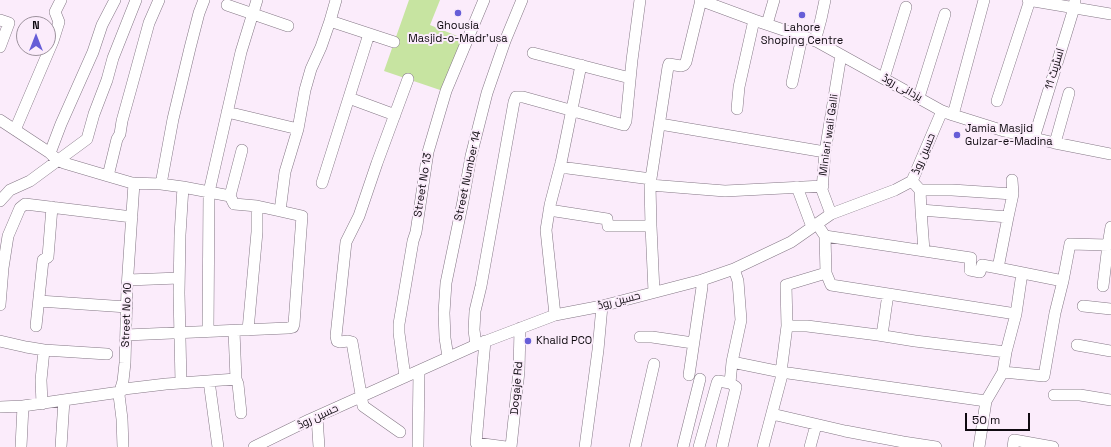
<!DOCTYPE html>
<meta charset="utf-8">
<style>
body{margin:0}
#map{position:relative;width:1111px;height:447px;overflow:hidden;background:#fbecfb;font-family:"Space Grotesk",sans-serif}
canvas{display:block}
.north{position:absolute;left:16px;top:16px;width:40px;height:40px;box-sizing:border-box;background:#fbecfb;border:1px solid #9d929d;border-radius:50%;rotate:0deg;font-size:11px;font-weight:700;line-height:16px;text-align:center;color:#0f0a10}
.north::after{content:'';display:block;margin:auto;width:14px;height:18px;background:#665dd7;clip-path:polygon(50% 0,100% 100%,50% 72%,0 100%)}
.scale{position:absolute;left:965px;top:413px;width:65px;height:18px;box-sizing:border-box;border:2px solid #0f0a10;border-top:0;padding-left:5px;font-size:12px;line-height:14px;white-space:nowrap;color:#0f0a10;-webkit-text-stroke:3px #fbecfb;paint-order:stroke}
</style>
<div id="map">
<canvas width="1111" height="447"></canvas>
<div class="north">N</div>
<div class="scale">50 m</div>
</div>
<script>
const g = document.querySelector('canvas').getContext('2d');
g.lineJoin = 'round';
function paint(path, color) {
  g.fillStyle = color;
  g.fill(path, 'evenodd');
}
function toPath(rows) {
  const path = new Path2D();
  for (const r of rows) {
    path.moveTo(r[0], r[1]);
    for (let i = 2; i < r.length; i += 2) path.lineTo(r[i], r[i + 1]);
  }
  return path;
}
function strokePath(path, color, width, dash) {
  g.strokeStyle = color;
  g.lineWidth = width;
  g.lineCap = dash ? 'butt' : 'round';
  g.setLineDash(dash || []);
  g.stroke(path);
}
function drawText(font, color, halo, rows, align = 'center') {
  g.font = font + ' "Space Grotesk",Cairo,sans-serif';
  g.lineWidth = 4;
  g.setLineDash([]);
  g.textBaseline = 'middle';
  g.strokeStyle = halo;
  g.fillStyle = color;
  for (const [text, x, y, turn = 0] of rows) {
    g.save();
    g.translate(x, y);
    g.rotate((+turn || 0) * Math.PI / 180);
    g.textAlign = isNaN(turn) ? turn : align;
    if (halo) g.strokeText(text, 0, 0);
    g.fillText(text, 0, 0);
    g.restore();
  }
}
paint(toPath([
 [409,0,440,0,430,25,462,38,443,91,384,71]
]), '#c7e4a1');
const minor = toPath([
 [336,0,330,21,394,42],
 [700,0,754,20,816,41,942,111,953,115,1004,131,1055,143,1111,154],
 [1028,0,1111,14],
 [227,5,288,26],
 [0,20,9,23,0,47],
 [767,24,774,0],
 [815,41,821,19,825,0],
 [533,53,630,78],
 [884,78,906,7],
 [792,83,802,37],
 [919,97,945,14],
 [349,98,395,115],
 [997,101,1030,0],
 [737,109,739,87,754,20],
 [227,112,298,129],
 [953,115,984,0],
 [0,120,50,153,57,160,64,163,108,176,117,139,120,134,122,121,132,85,149,23,159,0],
 [660,124,825,152],
 [15,130,53,41,59,22,55,12,61,0],
 [1034,138,1074,8,1075,0],
 [1055,143,1069,93],
 [50,153,61,124,93,52,102,25,115,0],
 [560,167,651,179],
 [108,176,132,183,161,184,183,187,230,196,234,204,257,206,280,211,285,172,298,129,305,90,311,69,321,47,330,21],
 [1012,180,1013,194],
 [912,181,920,190,921,210,1008,217,998,268,1063,281,1055,313,1044,376,1003,372,986,401,979,447],
 [322,183,369,34],
 [161,184,173,119,190,48,199,13,204,0],
 [650,185,725,191,823,186],
 [797,187,812,227],
 [920,190,952,190,1013,194,1008,217],
 [230,196,242,150],
 [0,201,10,190,30,181,87,139,94,114,107,80,113,58,136,0],
 [549,210,607,219,608,226,651,226],
 [921,210,924,251],
 [831,214,822,190,825,152,841,55],
 [821,230,825,236,971,258,970,270,980,272,982,265,998,268],
 [825,236,826,273,831,285,1016,314],
 [128,280,179,278],
 [1063,281,1070,244,1108,245,1111,227],
 [1103,286,1108,245],
 [654,292,651,226,650,185,668,67,669,64,681,66,684,65,686,62,701,0],
 [39,301,127,307],
 [0,305,3,268,8,236,20,208,25,204,132,217],
 [1083,306,1111,309],
 [555,315,546,230,550,205,561,163,581,65],
 [36,326,43,260,48,257,52,207],
 [787,326,786,285,826,273],
 [248,330,257,232,257,206],
 [208,332,209,192,241,52,257,0],
 [126,335,288,328,293,327,294,324,302,216,280,211],
 [882,335,888,294],
 [640,337,652,337,693,343],
 [0,341,26,347,44,350],
 [485,341,476,443,506,447],
 [476,345,474,330,475,311,481,286,514,102,516,97,523,97,624,125,626,121,632,60,640,0],
 [1077,345,1111,351],
 [448,357,445,338,444,313,446,283,463,201,471,156,487,93,505,41,522,0],
 [732,362,781,372,986,401],
 [1003,372,1006,352,1016,314,1022,273],
 [689,375,702,287,702,280],
 [405,377,399,333,399,324,413,241,416,232,428,152,446,91,484,0],
 [236,379,238,384,241,413],
 [209,381,218,447],
 [181,383,179,293,180,235,183,187],
 [730,383,732,362,741,320,738,281,734,269],
 [1054,395,1080,395,1111,400],
 [42,404,41,380,44,350,107,354],
 [0,407,23,406],
 [772,414,845,431,903,442,936,447],
 [317,417,319,447],
 [400,432,363,406,352,342,348,341,340,342,337,341,336,336,346,242,359,216,377,163,408,79],
 [21,447,23,406,64,400],
 [61,447,64,400,120,392,124,389,166,384,236,379,234,331],
 [123,447,122,419,119,395,123,381,125,363,127,288,134,183],
 [254,447,309,420,476,345,555,315,602,306,702,280,734,269,791,242,831,214,895,190,912,181,942,111],
 [418,447,419,371],
 [511,447,519,371,520,328],
 [585,447,598,350,602,306],
 [635,447,654,364],
 [683,447,700,379],
 [699,447,717,383,718,381,730,383,736,387,722,447],
 [763,447,782,375,781,372,787,326,807,326,878,335,915,341,1006,352],
 [810,447,816,425],
 [1013,447,1014,440,1053,447]
]);
strokePath(minor, '#847785', 12);
strokePath(minor, '#fff', 11);
for (const [x, y, r, color] of [
 [458,13,4,"#665dd7"],
 [802,15,4,"#665dd7"],
 [957,135,4,"#665dd7"],
 [528,341,4,"#665dd7"]
]) {
  const dot = new Path2D();
  dot.arc(x, y, r, 0, 2 * Math.PI);
  g.fillStyle = color;
  g.fill(dot);
  strokePath(dot, '#fbecfb', 1.5);
}
drawText('11px', '#0f0a10', '#fbecfb', [
 ["Ghousia",458,26],
 ["Masjid-o-Madr'usa",458,39],
 ["Lahore",802,28],
 ["Shoping Centre",802,41],
 ["Jamia Masjid",965,129,"left"],
 ["Gulzar-e-Madina",965,142,"left"],
 ["Khalid PCO",536,341,"left"]
]);
drawText('11px', '#0f0a10', '#fbecfb', [
 ["اسٹریٹ 11",1055,69,-73],
 ["یزدانی روڈ",902,88,29],
 ["Miniari wali Galli",829,135,-82],
 ["حسین روڈ",924,154,-67],
 ["Street Number 14",468,176,-78],
 ["Street No 13",423,185,-81],
 ["حسین روڈ",619,301,-14],
 ["Street No 10",127,315,-88],
 ["Dogaje Rd",517,388,-85],
 ["حسین روڈ",318,417,-25]
]);
</script>
